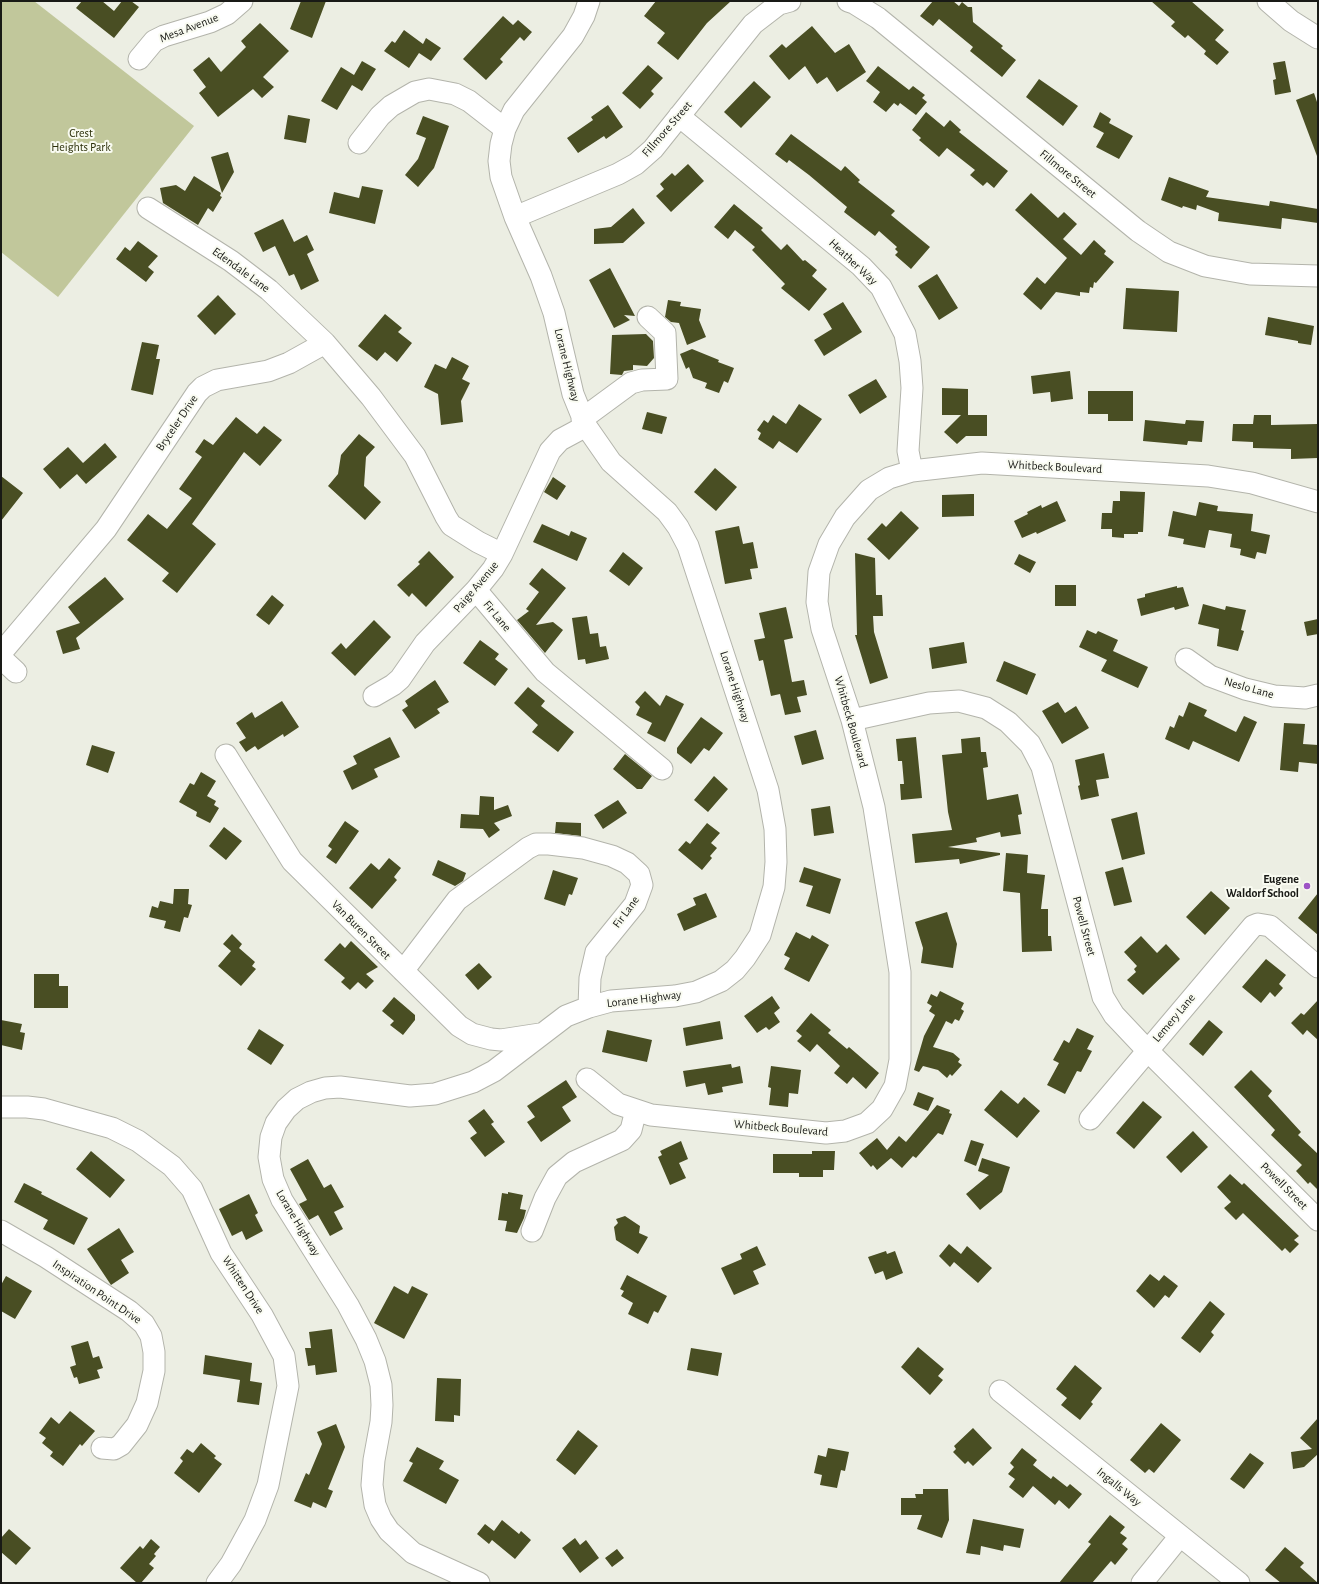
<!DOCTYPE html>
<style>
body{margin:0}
#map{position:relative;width:1319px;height:1584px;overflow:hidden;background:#eceee3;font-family:"Alegreya Sans",sans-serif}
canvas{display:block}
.frame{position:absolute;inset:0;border:2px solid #191a16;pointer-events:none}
</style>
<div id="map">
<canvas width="1319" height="1584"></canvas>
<div class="frame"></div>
</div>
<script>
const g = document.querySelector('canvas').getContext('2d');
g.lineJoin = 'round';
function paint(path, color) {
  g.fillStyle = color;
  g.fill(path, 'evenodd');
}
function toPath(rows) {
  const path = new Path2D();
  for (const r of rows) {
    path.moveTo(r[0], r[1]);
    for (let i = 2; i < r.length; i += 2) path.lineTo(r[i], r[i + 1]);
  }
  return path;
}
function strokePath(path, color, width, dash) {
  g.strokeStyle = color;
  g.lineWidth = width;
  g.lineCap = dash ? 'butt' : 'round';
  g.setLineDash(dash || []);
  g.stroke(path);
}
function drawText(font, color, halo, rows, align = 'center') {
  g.font = font + ' "Alegreya Sans",sans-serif';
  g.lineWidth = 4;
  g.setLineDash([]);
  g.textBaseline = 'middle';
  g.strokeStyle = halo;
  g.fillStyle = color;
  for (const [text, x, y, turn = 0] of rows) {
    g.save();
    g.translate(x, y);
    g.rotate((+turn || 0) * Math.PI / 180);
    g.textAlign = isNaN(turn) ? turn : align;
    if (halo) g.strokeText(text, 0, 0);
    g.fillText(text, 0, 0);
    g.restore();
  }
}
paint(toPath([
 [1,1,34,1,194,126,58,297,1,252]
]), '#c1c79b');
paint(toPath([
 [82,1,102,1,114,11,122,1,131,1,139,7,114,38,76,8],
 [301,1,326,1,312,38,290,29],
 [656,1,731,1,707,23,678,60,657,43,665,33,644,16],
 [933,1,953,1,959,6,962,2,968,7,972,7,973,22,1003,46,1001,48,1016,60,1002,77,970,51,973,47,939,19,933,26,920,16],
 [1151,1,1191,1,1224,30,1215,40,1229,52,1217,65,1204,54,1206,51,1188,35,1185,38,1171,26,1175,22],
 [503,16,513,25,518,20,532,32,524,41,520,37,500,59,503,62,486,80,463,59],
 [260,23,289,51,263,77,274,87,262,98,253,89,218,117,199,93,206,87,193,70,209,57,221,72,246,47,241,41],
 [812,26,835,53,849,44,866,72,837,92,827,77,817,84,805,66,789,80,769,56,782,44,786,48],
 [404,30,423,44,426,38,441,48,431,61,419,53,409,68,384,51,392,41,395,43],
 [362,61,376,69,362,91,352,85,337,110,321,101,341,67,354,75],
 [1285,61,1291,92,1275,95,1273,80,1276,79,1273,63],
 [648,65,663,78,651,91,654,94,640,109,622,93],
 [878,66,909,90,913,86,925,95,922,98,927,102,916,115,900,103,898,106,894,103,886,112,873,102,880,92,866,81],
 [1039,79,1078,106,1063,126,1026,97],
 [754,81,771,97,741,128,724,112],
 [1314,93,1318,105,1317,156,1296,100],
 [608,105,623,127,606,139,604,136,578,153,567,138,593,120,591,117],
 [926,112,944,127,950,120,961,130,959,132,1008,171,994,188,987,182,983,186,970,175,975,170,947,148,939,157,919,140,921,138,912,130],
 [1100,112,1111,119,1109,123,1133,136,1119,159,1096,147,1104,133,1093,127],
 [288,115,310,119,306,143,284,139],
 [423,116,449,126,434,168,418,187,405,175,418,159,426,138,416,134],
 [791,134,841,171,845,166,860,180,858,182,895,211,891,215,930,247,911,269,895,255,898,252,895,249,897,247,879,231,875,236,844,212,847,207,809,175,789,160,787,163,775,154],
 [228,152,234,172,222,193,211,157],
 [688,164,704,181,671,212,656,196,664,189,660,184,672,173,675,176],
 [194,176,221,193,220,196,222,197,213,212,208,208,198,225,163,203,160,188,176,185,185,191],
 [1169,177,1209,191,1206,197,1269,206,1270,201,1318,209,1318,223,1282,218,1281,229,1218,221,1219,213,1197,205,1196,210,1183,206,1182,208,1161,200],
 [362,186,383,190,375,224,329,213,334,192,359,198],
 [1031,193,1058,218,1064,212,1077,224,1063,239,1081,255,1094,240,1106,251,1104,254,1114,262,1096,283,1094,282,1093,288,1090,287,1089,293,1080,292,1080,296,1056,292,1041,310,1023,294,1037,277,1045,284,1067,258,1015,210],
 [734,204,763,228,761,230,781,250,787,244,803,261,805,260,817,270,812,276,827,289,809,311,781,288,785,284,752,250,755,247,735,230,728,239,714,227],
 [633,208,645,223,623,243,594,244,594,229,611,227],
 [283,219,294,242,307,235,314,250,307,254,319,281,301,290,294,274,289,276,275,246,263,252,254,233],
 [138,241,158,256,148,267,154,272,146,282,116,259,125,247,130,251],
 [610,268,635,316,624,315,630,320,614,328,589,280],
 [937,274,958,308,939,320,918,286],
 [1126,288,1179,291,1177,332,1123,329],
 [218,295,236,314,215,335,197,316],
 [668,300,681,302,680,306,701,309,699,320,706,337,687,345,679,323,671,322,665,317],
 [843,302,862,332,824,356,814,340,832,329,823,314],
 [385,314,402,328,398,332,412,343,397,362,385,352,377,361,358,346],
 [1268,317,1314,326,1311,345,1298,343,1298,341,1265,335],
 [646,334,653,341,654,358,647,366,633,365,633,370,624,371,622,375,610,374,612,335],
 [142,342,159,345,156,359,160,359,153,395,131,390],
 [692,349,719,360,718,362,734,368,728,383,724,381,719,393,705,388,707,383,693,378,689,367,686,369,680,354],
 [452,357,469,366,462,379,470,383,461,401,463,422,441,425,438,394,424,387,435,364,446,369],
 [1070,371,1073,399,1051,402,1050,392,1033,394,1031,376],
 [876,379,887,397,860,414,848,395],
 [942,388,968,389,968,415,942,415],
 [1088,391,1133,391,1133,421,1108,421,1108,414,1088,414],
 [799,404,822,419,797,453,779,441,773,449,758,439,761,433,757,430,764,420,768,423,773,415,786,424],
 [647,412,667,417,662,434,642,429],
 [961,415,987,415,987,436,966,436,957,444,944,432],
 [1254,415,1271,415,1271,425,1318,424,1318,458,1291,459,1291,449,1253,448,1253,442,1232,441,1233,424,1253,424],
 [236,417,257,434,264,426,282,440,260,466,244,452,192,524,216,544,177,593,162,581,169,573,127,540,148,514,167,529,192,498,179,489,202,457,195,452,204,439,213,445],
 [1145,420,1185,424,1186,420,1204,421,1202,442,1188,441,1187,445,1143,441],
 [359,434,375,447,366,457,364,486,381,502,365,520,328,486,338,474,341,455],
 [105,443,117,457,86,484,77,474,60,489,43,469,68,447,83,463],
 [715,468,737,487,716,511,694,492],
 [1,476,23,493,1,521],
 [553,477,566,486,557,500,544,492],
 [1120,491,1145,492,1143,532,1138,532,1138,534,1124,534,1124,538,1112,537,1112,529,1101,529,1102,513,1112,513,1113,501,1120,501],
 [971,494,974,494,974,516,942,517,942,495],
 [1057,501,1066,521,1037,534,1036,532,1022,538,1014,521,1028,514,1027,512,1041,505,1042,508],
 [1199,502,1218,506,1217,511,1253,514,1251,531,1270,535,1266,554,1257,552,1255,559,1240,555,1241,549,1230,547,1232,534,1209,530,1205,548,1183,544,1184,539,1168,536,1173,511,1196,516],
 [901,511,919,528,889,560,867,539,882,523,886,527],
 [542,524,569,536,571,531,587,538,577,561,533,542],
 [739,526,743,544,753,542,758,568,750,569,752,579,725,584,715,531],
 [429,551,454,577,426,607,412,593,409,597,397,585,420,564,418,562],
 [623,552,643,568,629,586,609,571],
 [855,553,875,558,876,595,882,595,883,616,873,616,874,632,888,678,870,684,855,635,857,635],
 [1019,554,1036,562,1030,573,1014,564],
 [542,568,566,588,536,625,553,622,563,630,545,653,517,620,529,611,526,609,539,592,529,584],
 [105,577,124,599,76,638,80,649,63,654,56,631,80,623,68,607],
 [1055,585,1076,585,1076,606,1055,606],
 [1177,586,1177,588,1183,587,1189,606,1175,610,1174,607,1141,616,1137,599,1145,597,1145,594],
 [272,595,284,605,269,625,256,615],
 [1203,604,1225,610,1226,606,1246,610,1241,630,1244,631,1238,651,1217,646,1219,629,1198,624],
 [786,607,793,638,784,640,792,682,804,680,807,695,797,697,801,712,785,715,780,694,771,696,763,660,759,661,754,640,765,638,759,613],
 [587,616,590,634,598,633,600,647,606,646,609,659,586,664,585,659,578,660,572,618],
 [1318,619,1318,634,1307,636,1304,622],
 [374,620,391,637,355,676,331,653,341,643,346,649],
 [1087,630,1096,634,1098,631,1118,640,1113,651,1148,667,1138,688,1101,671,1107,660,1079,647],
 [480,640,499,654,495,659,508,669,495,686,463,663],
 [964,642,967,663,932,669,929,648],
 [1004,661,1036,674,1027,695,996,681],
 [435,680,449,702,437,709,440,713,415,729,402,710,408,706,405,701],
 [528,687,545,701,541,706,574,732,558,752,532,732,538,725,514,703],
 [645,691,660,706,666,695,684,704,665,742,647,733,652,723,636,715,640,707,635,702],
 [282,701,299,727,284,737,283,734,258,750,255,746,246,752,239,742,246,738,236,723,252,712,255,718],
 [1058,702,1065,713,1076,706,1089,728,1062,744,1042,711],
 [1189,702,1207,710,1204,716,1236,732,1244,716,1257,722,1239,762,1193,741,1189,750,1165,739,1170,726,1174,728,1179,715,1183,717],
 [701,717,723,733,709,751,704,748,691,764,677,753,677,748],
 [1284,723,1305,724,1303,744,1318,745,1318,764,1299,762,1298,772,1280,770],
 [816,730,824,759,802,765,794,736],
 [390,737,400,757,374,769,378,777,352,790,343,771,357,764,353,756],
 [916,737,922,798,901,800,900,784,904,784,902,761,898,761,896,739],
 [980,737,981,752,986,752,988,767,983,768,987,800,1018,794,1022,814,1018,815,1021,834,1001,837,1000,832,976,838,977,842,948,847,1000,853,1000,855,960,864,959,859,915,863,912,834,952,830,948,812,942,755,962,753,961,739],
 [92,745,115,752,108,773,86,765],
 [1104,753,1109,778,1096,780,1099,796,1081,800,1078,786,1080,785,1075,760],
 [625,754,652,776,642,789,637,789,613,769],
 [201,772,216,781,207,796,216,801,214,805,219,808,210,823,196,816,197,812,179,802,190,783,194,785],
 [714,776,728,789,708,812,694,800],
 [480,796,494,797,494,810,508,805,512,816,494,823,500,830,489,838,483,829,460,828,461,814,479,815],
 [618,800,627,813,603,829,594,815],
 [830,806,834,833,814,836,811,809],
 [1137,812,1145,854,1122,860,1111,819],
 [345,821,359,831,336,864,326,857,332,849,328,846],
 [556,822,581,823,581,836,555,833],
 [707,823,720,833,711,843,717,848,710,856,712,858,702,870,678,850,686,841,690,844],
 [224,827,242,841,226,860,209,846],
 [1006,853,1028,855,1027,873,1045,875,1041,909,1048,909,1048,936,1051,936,1052,951,1022,952,1020,893,1003,891],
 [389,858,401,868,394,877,397,880,372,909,349,888,371,863,379,870],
 [438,860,466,873,463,881,455,886,432,875],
 [804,867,841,879,830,914,806,906,813,886,799,882],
 [1123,867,1132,902,1114,906,1105,872],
 [553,870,578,878,572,895,569,894,565,906,544,899],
 [174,889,189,889,188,904,192,905,188,918,184,917,180,932,164,928,166,921,149,917,152,906,158,908,160,901,173,904],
 [1211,891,1230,908,1205,935,1186,917],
 [706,893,717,917,684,931,677,914,696,905,693,898],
 [1318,893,1318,935,1298,918],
 [947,912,957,944,953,968,921,963,923,948,915,922],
 [796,932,810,939,812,935,829,945,809,982,784,969,790,958,784,955],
 [232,934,242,944,239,948,255,962,252,966,256,969,241,986,218,966,231,951,223,944],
 [1141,936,1157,953,1166,944,1180,959,1143,995,1127,980,1136,972,1134,969,1137,966,1124,952],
 [351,941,378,967,366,974,374,981,366,989,358,982,350,990,341,982,345,978,324,960,340,943,345,948],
 [1266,959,1286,975,1279,984,1283,988,1275,997,1270,992,1261,1003,1242,987],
 [479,963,492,977,478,990,465,975],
 [34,974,59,974,59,986,68,986,68,1008,34,1008],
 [940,991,964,1003,961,1009,964,1011,959,1021,955,1019,952,1024,946,1021,933,1047,953,1053,960,1059,958,1062,962,1065,952,1076,950,1074,947,1078,938,1070,923,1066,919,1072,914,1070,924,1036,935,1015,929,1011,932,1006,927,1003,931,994,937,997],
 [772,996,780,1008,774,1013,780,1022,769,1030,766,1027,757,1033,744,1016],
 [394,997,415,1015,415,1020,403,1035,390,1025,394,1021,382,1011],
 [1318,1000,1318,1040,1307,1030,1303,1035,1291,1023,1301,1013,1304,1015],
 [811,1013,831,1030,828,1033,847,1049,849,1047,879,1073,866,1089,853,1077,847,1084,834,1073,840,1066,817,1044,810,1052,797,1041,802,1036,796,1031],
 [1,1020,22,1024,20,1032,25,1033,22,1050,1,1045],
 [1209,1020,1223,1032,1203,1056,1189,1044],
 [720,1021,723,1039,686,1046,683,1028],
 [1077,1028,1094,1036,1087,1049,1092,1051,1081,1072,1077,1071,1065,1094,1047,1085,1059,1063,1053,1060,1064,1040,1069,1043],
 [259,1029,284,1045,271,1065,247,1049],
 [607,1030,652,1040,647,1062,602,1052],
 [731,1064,732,1068,740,1066,743,1083,722,1087,723,1092,708,1095,705,1083,686,1087,683,1071],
 [771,1066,801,1070,798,1094,789,1093,788,1107,769,1105,771,1088,768,1087],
 [1251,1070,1272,1091,1268,1096,1301,1132,1298,1135,1318,1154,1318,1190,1310,1182,1308,1184,1296,1171,1302,1165,1271,1135,1275,1130,1234,1087],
 [566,1080,577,1097,562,1107,571,1121,541,1142,527,1122,535,1117,527,1106],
 [1001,1090,1018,1104,1024,1097,1040,1111,1017,1138,984,1110],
 [918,1092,934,1098,928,1111,913,1105],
 [1143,1101,1162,1117,1134,1149,1116,1133],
 [937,1105,950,1110,949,1113,952,1114,943,1135,938,1133,916,1158,913,1156,902,1168,891,1158,877,1170,873,1165,871,1167,859,1153,877,1138,887,1150,899,1136,906,1142],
 [484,1109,494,1122,491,1124,505,1142,485,1157,470,1138,477,1133,468,1121],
 [1193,1131,1208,1147,1181,1173,1166,1157],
 [971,1140,984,1144,976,1166,964,1161],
 [681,1141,688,1159,679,1163,686,1178,670,1185,658,1157,662,1155,660,1151],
 [91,1151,125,1180,110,1198,76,1169],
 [812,1151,835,1151,834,1170,823,1170,823,1177,799,1177,799,1173,773,1173,773,1154,812,1154],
 [982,1158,1010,1167,1002,1192,980,1210,966,1194,989,1175,978,1171],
 [308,1159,324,1188,331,1184,344,1207,334,1212,343,1229,330,1236,318,1215,309,1220,299,1204,307,1200,290,1169],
 [1230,1174,1242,1185,1244,1183,1299,1236,1294,1240,1299,1244,1290,1253,1285,1248,1282,1251,1243,1213,1236,1220,1224,1208,1231,1202,1217,1187],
 [24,1183,42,1192,41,1194,88,1218,74,1245,43,1229,48,1220,14,1202],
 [508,1192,523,1195,520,1209,526,1210,524,1218,517,1233,505,1231,507,1221,498,1220,502,1193,508,1194],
 [249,1194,258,1213,255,1215,263,1231,246,1240,242,1231,232,1236,219,1209],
 [625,1216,640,1226,639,1233,648,1237,638,1254,616,1240,614,1227,618,1223,616,1219],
 [119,1228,134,1252,121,1260,129,1273,111,1285,87,1249],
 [949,1244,961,1254,967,1246,992,1268,978,1283,954,1262,950,1267,939,1256],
 [757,1246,766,1265,753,1271,759,1284,734,1295,721,1268,742,1259,740,1254],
 [886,1251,887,1254,895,1251,903,1273,886,1280,883,1271,875,1274,868,1257],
 [1150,1274,1159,1281,1164,1275,1178,1286,1169,1298,1165,1295,1154,1308,1136,1291],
 [627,1275,667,1296,658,1313,654,1311,648,1324,628,1314,633,1303,621,1296,624,1291,620,1289],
 [6,1276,32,1291,15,1319,1,1311,1,1285],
 [394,1286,408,1294,412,1286,428,1294,404,1339,374,1323],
 [1210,1301,1225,1314,1211,1332,1214,1335,1200,1353,1181,1338],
 [332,1329,337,1372,316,1375,315,1365,308,1366,305,1348,311,1348,309,1332],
 [88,1341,93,1358,99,1356,103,1368,97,1370,100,1378,79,1384,77,1377,74,1378,70,1367,76,1365,71,1346],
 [918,1347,944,1369,938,1376,943,1380,930,1395,901,1367],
 [691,1348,722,1353,718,1376,687,1370],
 [205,1355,252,1363,250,1381,262,1383,259,1405,237,1402,240,1380,203,1374],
 [1075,1365,1102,1388,1091,1402,1093,1404,1080,1420,1061,1405,1067,1398,1056,1389],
 [437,1378,461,1379,460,1416,454,1415,454,1422,435,1421],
 [70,1411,95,1431,82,1446,80,1444,63,1466,50,1456,53,1452,42,1443,46,1438,39,1433,51,1417,59,1424],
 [1318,1418,1318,1454,1304,1467,1293,1469,1291,1452,1312,1449,1300,1438],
 [1161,1423,1181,1440,1154,1473,1149,1469,1145,1473,1130,1460],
 [336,1424,345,1447,328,1489,333,1491,326,1508,313,1502,311,1508,294,1501,306,1473,309,1475,322,1444,317,1432],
 [973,1428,992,1448,973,1466,968,1461,965,1464,953,1452,956,1449,954,1446],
 [578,1430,598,1446,575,1475,556,1460],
 [201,1443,216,1456,214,1458,222,1464,199,1493,174,1473,183,1461,180,1458,187,1449,193,1453],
 [417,1447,444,1461,439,1469,459,1480,446,1504,403,1481,413,1463,409,1461],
 [828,1448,849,1452,845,1471,841,1470,837,1488,820,1485,822,1475,814,1473,818,1455,826,1457],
 [1022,1448,1037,1460,1033,1465,1051,1479,1053,1476,1067,1487,1070,1484,1082,1494,1069,1509,1059,1500,1055,1505,1033,1486,1023,1498,1009,1487,1015,1479,1008,1474,1014,1467,1010,1463],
 [1250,1453,1264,1463,1244,1489,1230,1479],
 [923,1489,948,1489,949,1520,942,1538,917,1529,922,1515,901,1515,901,1498,916,1498,915,1494,923,1494],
 [1110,1515,1125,1527,1120,1533,1127,1538,1122,1544,1128,1549,1115,1565,1111,1561,1092,1583,1059,1583,1091,1544,1088,1542],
 [973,1519,1024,1529,1020,1548,1004,1545,1003,1551,981,1546,980,1555,966,1553],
 [502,1520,519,1534,521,1531,531,1540,515,1559,492,1540,489,1544,477,1534,485,1524,494,1531],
 [9,1529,31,1548,16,1565,1,1552,1,1538],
 [575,1538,580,1545,586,1540,599,1558,580,1573,562,1548],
 [151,1539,160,1547,154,1554,156,1556,149,1564,154,1568,141,1583,137,1583,120,1568,140,1546,143,1549],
 [1285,1547,1304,1563,1300,1567,1318,1583,1281,1583,1265,1570],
 [617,1549,624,1558,612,1567,605,1558]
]), '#494e23');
const minor = toPath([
 [848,1,854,3,878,18,1138,231,1169,252,1205,266,1250,274,1318,276],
 [1268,1,1291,21,1318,38],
 [139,59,154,41,164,36,210,22,227,14,242,1],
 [679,116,861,266,881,287,905,334,910,361,912,388,908,451,912,471],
 [359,143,380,116,391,106,415,92,429,89,455,94,469,101,505,129],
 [148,208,231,261,269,290,325,343],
 [515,217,618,174,636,164,653,149,753,24,779,4,790,1],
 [582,419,631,383,642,380,667,379,665,333,648,317],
 [476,590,545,672,662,769],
 [1,653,106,529,197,393,203,387,217,380,268,371,289,363,325,343,371,397,415,456,446,517,451,525,478,542,502,554],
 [1,658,16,672],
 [1186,659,1210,676,1245,689,1274,696,1305,698,1318,695],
 [374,696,393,685,400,679,425,643,476,590,493,569,502,554,550,451,560,440,586,426],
 [852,720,929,703,959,701,986,708,1008,722,1030,744,1042,767,1103,997,1114,1015,1147,1050,1318,1220],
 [226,755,292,861,459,1026,472,1034,491,1039,501,1040,540,1034],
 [403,971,457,900,528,848,536,844,549,844,583,848,612,856,627,863,639,874,642,885,635,904,596,952,590,978,589,1007],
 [587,1079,618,1104,651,1115,826,1133,845,1131,867,1123,882,1109,895,1086,900,1060,900,972,874,807,852,720,822,629,817,602,819,572,829,544,845,517,869,490,889,478,912,471,982,463,1208,476,1252,483,1318,502],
 [1,1107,27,1107,44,1109,112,1128,138,1141,172,1166,192,1189,221,1253,262,1315,284,1356,288,1386,268,1485,255,1520,231,1564,217,1583],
 [1090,1119,1253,926,1258,924,1270,926,1318,967],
 [1,1231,46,1257,129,1311,144,1324,151,1336,154,1352,154,1371,147,1403,137,1425,121,1445,114,1449,102,1448],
 [532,1231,545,1198,557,1176,574,1162,622,1140,631,1130,636,1110],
 [1000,1391,1239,1583],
 [479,1583,413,1553,389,1531,381,1519,375,1505,372,1485,374,1460,381,1422,382,1405,381,1385,375,1361,366,1339,348,1305,282,1200,273,1179,269,1157,271,1137,276,1123,286,1109,297,1099,311,1092,325,1088,340,1087,410,1096,435,1094,473,1082,494,1071,566,1016,589,1007,611,1001,675,996,696,992,721,981,735,970,745,958,760,935,774,887,776,862,775,829,768,790,688,546,678,527,667,512,611,462,586,426,573,394,554,313,541,276,515,217,501,177,499,161,501,144,505,129,514,110,573,36,584,16,589,1],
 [1142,1583,1180,1536]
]);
strokePath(minor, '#b3b4ab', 23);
strokePath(minor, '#fff', 21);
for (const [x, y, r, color] of [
 [1307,886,4,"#9d53c5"]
]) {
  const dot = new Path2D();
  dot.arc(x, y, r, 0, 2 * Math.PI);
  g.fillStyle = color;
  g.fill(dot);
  strokePath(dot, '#f9fbf1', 1.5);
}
drawText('12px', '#191a16', '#f9fbf1', [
 ["Mesa Avenue",189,28,-21],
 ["Fillmore Street",667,129,-49],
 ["Fillmore Street",1068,174,39],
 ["Heather Way",853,262,43],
 ["Edendale Lane",241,270,36],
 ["Lorane Highway",567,365,76],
 ["Bryceler Drive",177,423,-56],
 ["Whitbeck Boulevard",1055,467,3],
 ["Paige Avenue",476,587,-50],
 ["Fir Lane",497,616,50],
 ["Lorane Highway",735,687,72],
 ["Neslo Lane",1249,688,16],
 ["Whitbeck Boulevard",851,722,74],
 ["Fir Lane",626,912,-54],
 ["Powell Street",1084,926,75],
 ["Van Buren Street",361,930,45],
 ["Lorane Highway",644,999,-7],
 ["Lemery Lane",1174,1018,-50],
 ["Whitbeck Boulevard",781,1128,5],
 ["Powell Street",1284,1186,45],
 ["Lorane Highway",298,1223,59],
 ["Whitten Drive",243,1285,57],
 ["Inspiration Point Drive",97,1292,34],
 ["Ingalls Way",1119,1487,39]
]);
drawText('12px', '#2b2f09', '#f9fbf1', [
 ["Crest",81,133],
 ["Heights Park",81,147]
]);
drawText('bold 12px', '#191a16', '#f9fbf1', [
 ["Eugene",1299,879],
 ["Waldorf School",1299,893]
], 'right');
</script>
